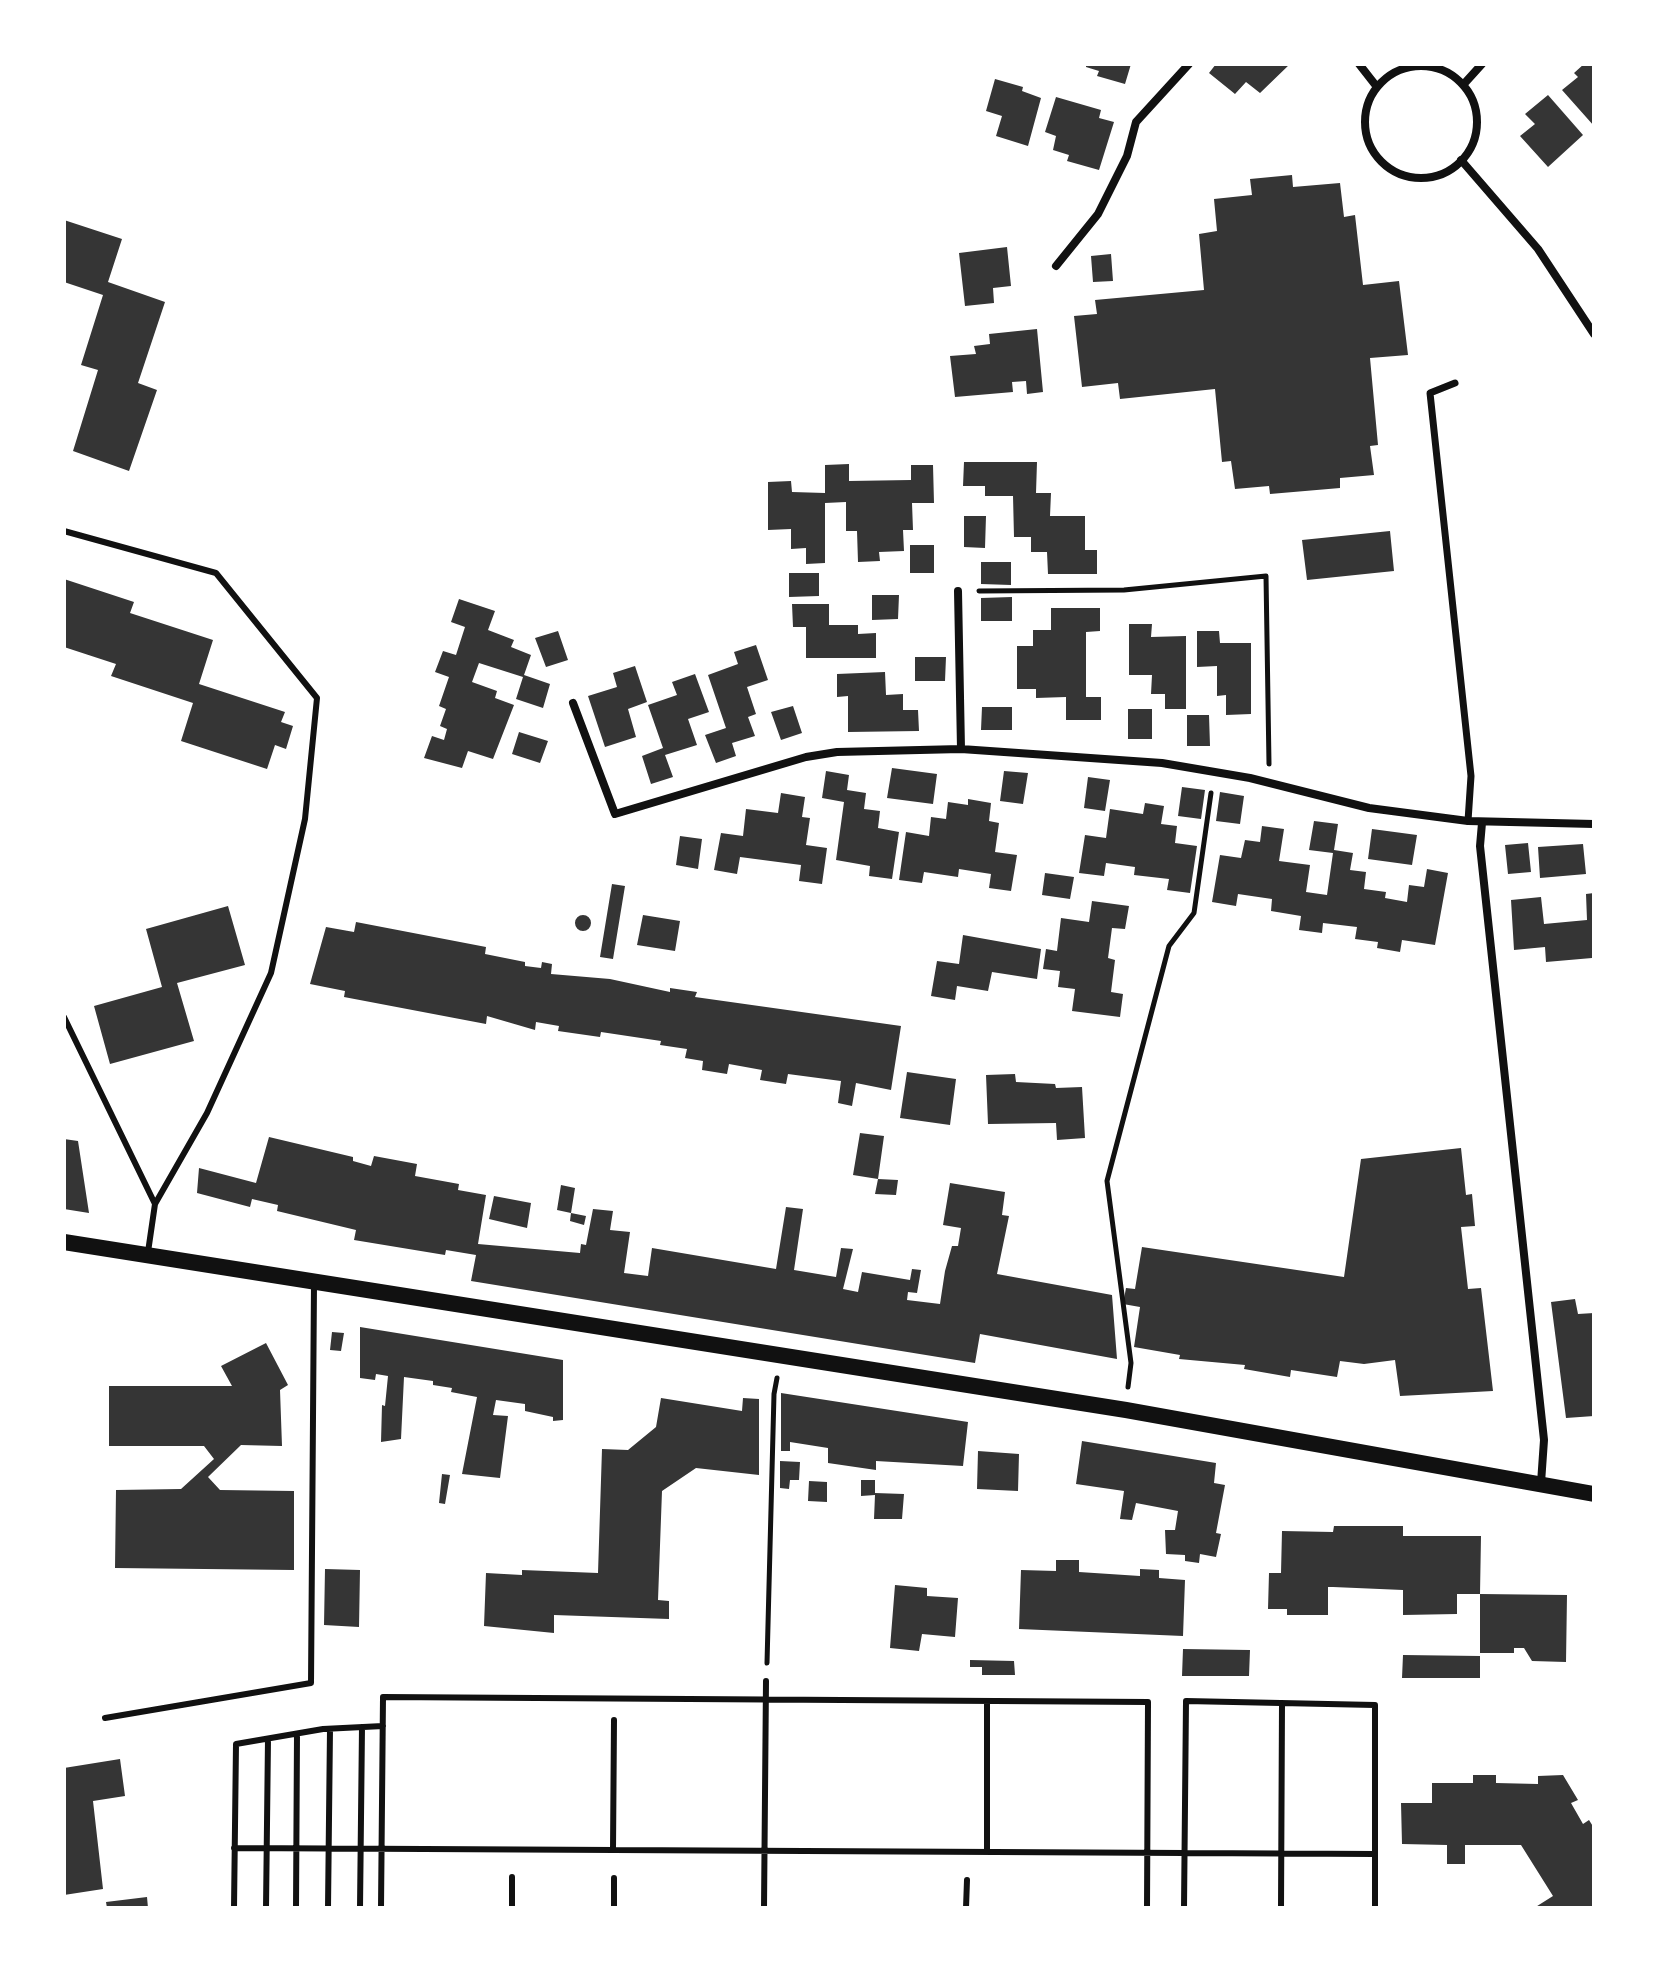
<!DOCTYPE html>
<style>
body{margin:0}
#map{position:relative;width:1658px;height:1972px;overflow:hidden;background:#fff;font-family:"Playfair Display",serif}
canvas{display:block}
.frame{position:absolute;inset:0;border:66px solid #fff;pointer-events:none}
</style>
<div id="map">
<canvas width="1658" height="1972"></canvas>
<div class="frame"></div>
</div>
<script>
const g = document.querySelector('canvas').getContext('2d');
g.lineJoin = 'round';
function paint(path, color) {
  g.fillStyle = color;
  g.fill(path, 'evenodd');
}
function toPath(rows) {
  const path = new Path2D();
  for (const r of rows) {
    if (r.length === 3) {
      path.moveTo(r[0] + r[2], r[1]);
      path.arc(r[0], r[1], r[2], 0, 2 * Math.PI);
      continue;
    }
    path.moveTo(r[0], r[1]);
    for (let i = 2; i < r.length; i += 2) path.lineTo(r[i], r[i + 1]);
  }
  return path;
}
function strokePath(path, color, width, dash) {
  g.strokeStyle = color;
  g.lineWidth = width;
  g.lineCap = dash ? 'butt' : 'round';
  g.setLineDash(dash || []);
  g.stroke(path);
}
paint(toPath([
 [1086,64,1131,64,1125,84,1097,76,1099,71,1086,67],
 [1216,64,1290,64,1260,93,1246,82,1235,94,1209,73],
 [1584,64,1594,64,1594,126,1562,90,1578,77,1574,73],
 [995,79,1023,87,1022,91,1041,98,1028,146,996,136,1002,116,986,111],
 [1548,95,1583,135,1548,167,1520,136,1535,124,1525,114],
 [1056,97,1101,110,1099,118,1114,122,1099,170,1067,161,1069,155,1053,150,1056,136,1045,132],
 [1292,175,1293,187,1340,183,1344,217,1355,215,1363,285,1399,281,1408,355,1370,358,1378,445,1370,446,1374,475,1340,478,1340,488,1270,494,1269,486,1235,489,1231,461,1222,462,1215,389,1120,399,1118,383,1082,387,1074,316,1097,314,1095,300,1204,290,1199,234,1217,231,1214,199,1252,195,1250,179],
 [64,220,122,239,108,282,165,302,138,383,157,390,129,471,73,451,98,370,81,365,103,295,64,282],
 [1007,247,1011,286,993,288,994,303,965,306,959,253],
 [1111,254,1113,281,1093,282,1091,256],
 [1037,329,1043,392,1027,394,1026,381,1012,382,1013,392,955,397,950,356,976,354,974,346,990,344,989,334],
 [964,462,1037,462,1036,493,1051,493,1050,516,1085,516,1085,550,1097,550,1097,574,1048,574,1047,552,1031,552,1031,537,1014,537,1013,496,985,496,985,486,963,486],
 [849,464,849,481,911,480,911,465,933,465,934,503,912,503,913,530,903,530,904,551,879,552,880,561,858,562,857,531,846,531,846,502,825,503,825,563,806,564,806,548,791,549,791,529,768,530,768,482,791,481,792,492,825,493,825,465],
 [964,516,986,516,985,548,964,547],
 [1390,531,1394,571,1307,580,1302,540],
 [910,545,934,545,934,573,910,573],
 [981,562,1011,562,1011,585,981,584],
 [789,573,819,573,819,596,789,597],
 [64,579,134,602,130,613,213,640,199,684,285,712,281,722,293,726,286,749,275,745,267,769,181,741,193,703,111,676,116,664,64,647],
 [872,595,899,595,898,619,872,620],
 [1012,597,1012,621,981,621,981,598],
 [459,599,495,611,488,630,514,640,511,647,531,655,524,675,550,684,543,708,516,699,523,677,479,663,472,682,497,691,495,698,514,705,493,759,468,751,462,768,424,758,432,736,444,740,447,729,440,726,446,709,439,706,449,677,435,672,443,651,456,655,465,627,451,622],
 [792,604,829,604,829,625,858,625,858,634,876,633,876,658,806,658,806,627,793,627],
 [1051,608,1100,608,1100,631,1086,632,1086,697,1101,697,1101,720,1066,720,1066,697,1036,698,1036,689,1017,689,1017,646,1033,646,1033,630,1051,630],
 [1129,624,1152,624,1151,637,1186,636,1186,709,1165,709,1165,694,1151,694,1152,675,1129,675],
 [558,631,568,660,546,667,535,638],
 [1197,631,1219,631,1220,643,1251,643,1251,714,1226,715,1226,695,1217,696,1217,666,1197,667],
 [756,645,768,680,747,687,756,714,748,717,755,736,732,743,736,756,716,763,705,735,726,728,708,675,738,664,734,652],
 [915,657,946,657,945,681,915,681],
 [635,666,647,702,628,709,636,737,605,747,588,696,617,687,613,673],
 [885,672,886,695,903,694,903,710,918,710,919,731,848,732,848,696,837,697,837,674],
 [695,674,709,712,688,719,697,745,665,755,673,777,651,784,642,756,663,748,648,705,677,695,672,682],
 [793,706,802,733,781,740,771,712],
 [982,707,1012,707,1012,730,981,730],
 [1128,709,1152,709,1152,739,1128,739],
 [1187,715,1209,715,1210,746,1187,746],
 [519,732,548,741,540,763,512,754],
 [892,768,937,774,933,804,887,798],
 [826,771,849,775,847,790,866,793,864,809,880,811,878,828,899,832,892,879,869,876,870,866,836,860,844,802,822,798],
 [1004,771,1028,773,1023,804,1000,801],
 [1088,777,1110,780,1105,811,1084,808],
 [1182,787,1205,790,1201,819,1178,816],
 [1220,792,1244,796,1240,824,1216,821],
 [781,793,805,797,802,817,810,818,806,845,827,848,822,884,799,881,801,865,740,857,737,874,714,870,721,833,743,836,746,809,778,813],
 [968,799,991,803,989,821,999,823,995,852,1017,855,1011,891,989,888,991,874,959,869,958,877,924,872,922,883,899,880,906,832,929,836,931,817,946,819,948,802,968,805],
 [1145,803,1164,806,1161,824,1177,826,1175,843,1197,846,1190,893,1167,890,1169,879,1134,875,1135,867,1106,863,1104,876,1079,873,1085,835,1106,838,1110,809,1143,814],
 [1314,821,1338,824,1334,850,1353,853,1350,870,1366,872,1364,889,1386,892,1385,898,1407,902,1409,885,1424,887,1427,869,1448,873,1435,945,1402,940,1400,952,1377,948,1378,942,1355,939,1357,927,1323,923,1322,933,1299,930,1301,916,1271,911,1272,899,1238,894,1236,906,1212,902,1220,855,1241,858,1245,840,1260,842,1262,826,1284,829,1279,861,1310,865,1306,892,1327,895,1333,853,1309,850],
 [1372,829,1417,835,1412,865,1368,859],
 [680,836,702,839,698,869,676,865],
 [1528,843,1531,872,1508,874,1505,845],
 [1583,844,1586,874,1540,878,1538,847],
 [1045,873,1074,877,1070,899,1042,895],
 [612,884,625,886,613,959,600,957],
 [1594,893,1592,958,1546,962,1545,947,1514,950,1511,900,1541,897,1544,924,1587,920,1586,894],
 [1092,901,1129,906,1125,929,1112,928,1108,958,1115,960,1111,992,1123,994,1120,1017,1072,1011,1075,989,1058,987,1060,971,1043,969,1046,949,1057,951,1061,918,1089,922],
 [228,906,245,965,177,983,194,1041,110,1064,94,1006,162,987,146,929],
 [643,915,680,921,675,951,637,945],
 [583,923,8],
 [356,922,486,947,485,954,525,962,525,966,541,968,542,962,552,964,551,974,610,979,670,992,670,988,697,992,695,997,901,1026,891,1090,856,1083,852,1106,838,1103,841,1081,788,1074,786,1084,760,1080,762,1070,729,1064,727,1074,702,1070,703,1061,685,1058,687,1049,660,1045,661,1041,601,1032,600,1037,558,1031,559,1026,536,1022,535,1030,487,1016,486,1024,344,997,345,991,310,984,326,927,354,932],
 [963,935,1041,949,1037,979,992,972,988,991,957,986,955,1000,931,996,937,961,959,964],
 [907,1072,956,1079,950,1125,900,1118],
 [1015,1074,1016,1082,1055,1084,1056,1088,1082,1087,1085,1138,1057,1140,1056,1123,988,1124,986,1075],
 [860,1133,884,1136,878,1179,898,1180,896,1195,875,1194,878,1179,853,1175],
 [269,1137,353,1157,353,1161,371,1166,374,1156,417,1164,415,1176,459,1184,458,1190,486,1195,478,1244,580,1253,581,1244,586,1245,593,1209,613,1211,610,1230,630,1232,624,1273,648,1276,652,1248,776,1269,786,1207,803,1209,794,1270,836,1277,841,1248,853,1249,843,1289,858,1292,862,1272,910,1280,912,1269,921,1270,917,1293,908,1292,907,1300,940,1304,945,1271,952,1246,958,1246,961,1228,943,1225,950,1183,1005,1192,1002,1215,1009,1216,997,1274,1112,1295,1117,1359,980,1334,975,1363,471,1281,476,1255,446,1250,445,1255,354,1240,356,1230,277,1211,278,1205,252,1199,250,1207,197,1193,199,1168,256,1183],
 [64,1139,78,1141,89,1213,64,1209],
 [1461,1148,1466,1195,1472,1194,1475,1226,1461,1227,1468,1289,1481,1288,1493,1391,1400,1396,1395,1360,1364,1364,1340,1361,1337,1377,1291,1370,1290,1377,1244,1369,1245,1365,1179,1359,1180,1355,1134,1347,1140,1307,1123,1304,1126,1288,1135,1289,1142,1247,1344,1277,1361,1159],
 [561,1185,575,1188,571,1213,586,1216,584,1225,570,1221,571,1213,557,1210],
 [494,1196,531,1203,527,1228,489,1219],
 [1575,1299,1578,1314,1594,1313,1594,1416,1566,1418,1551,1302],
 [360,1327,563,1360,563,1420,553,1421,553,1417,525,1411,525,1404,496,1400,493,1415,508,1416,500,1478,462,1474,477,1397,451,1392,452,1388,433,1385,433,1381,404,1377,401,1439,381,1442,382,1405,385,1406,388,1376,376,1374,375,1380,360,1378],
 [332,1332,344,1333,341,1351,330,1350],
 [266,1343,288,1385,280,1390,282,1446,241,1445,208,1477,220,1490,294,1491,294,1570,115,1568,116,1490,181,1489,214,1459,204,1446,109,1446,109,1386,232,1386,221,1366],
 [781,1393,968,1422,963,1466,876,1461,876,1470,828,1463,828,1448,790,1442,790,1451,781,1451],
 [661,1398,742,1411,743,1398,759,1399,759,1475,696,1468,662,1491,658,1600,669,1601,669,1619,554,1615,554,1633,484,1626,486,1573,522,1575,522,1570,598,1573,602,1449,628,1450,656,1427],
 [1082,1441,1216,1463,1214,1483,1225,1485,1216,1533,1221,1534,1216,1557,1200,1554,1199,1563,1185,1561,1185,1555,1166,1554,1165,1530,1175,1530,1178,1511,1136,1503,1132,1520,1120,1519,1124,1491,1076,1484],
 [978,1451,1019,1454,1018,1491,977,1489],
 [780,1461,800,1462,799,1480,790,1480,789,1489,780,1488],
 [442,1474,450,1475,445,1504,439,1503],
 [861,1480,875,1480,875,1493,904,1494,902,1519,874,1519,875,1495,861,1496],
 [809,1481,827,1482,827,1502,808,1501],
 [1334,1526,1403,1526,1403,1536,1481,1536,1480,1594,1457,1594,1457,1614,1403,1615,1403,1590,1333,1587,1328,1587,1328,1615,1287,1615,1287,1609,1268,1609,1269,1573,1281,1573,1282,1531,1333,1532],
 [1056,1560,1079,1560,1079,1572,1140,1576,1140,1569,1159,1570,1159,1578,1185,1580,1183,1636,1019,1629,1021,1570,1056,1571],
 [325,1569,360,1570,359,1627,324,1625],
 [895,1585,927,1588,927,1596,958,1598,955,1637,922,1634,919,1651,890,1648],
 [1480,1594,1567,1595,1566,1662,1532,1661,1524,1648,1514,1648,1514,1653,1480,1653],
 [1183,1649,1250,1650,1249,1676,1182,1676],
 [1403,1655,1480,1656,1480,1678,1402,1678],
 [970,1660,1014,1661,1015,1675,982,1675,982,1667,970,1667],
 [120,1759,125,1796,93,1801,103,1889,64,1895,64,1768],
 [1473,1775,1496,1775,1496,1783,1538,1784,1538,1776,1563,1775,1578,1800,1571,1803,1583,1824,1589,1820,1594,1828,1594,1908,1534,1908,1553,1896,1521,1845,1465,1845,1465,1864,1447,1864,1447,1845,1402,1844,1401,1803,1432,1803,1432,1783,1473,1783],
 [147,1897,148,1908,107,1908,106,1902]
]), '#353535');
strokePath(toPath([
 [979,591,1124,590,1266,576,1269,764],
 [1128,1387,1131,1363,1107,1181,1169,946,1194,913,1211,793],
 [767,1663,774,1394,777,1378]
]), '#111', 5);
strokePath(toPath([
 [64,531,216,573,317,698,305,819,271,973,207,1113,155,1204,148,1252],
 [64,1017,155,1204],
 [987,1701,987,1852],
 [105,1718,311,1683,314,1284],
 [234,1848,1375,1854],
 [613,1850,614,1720],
 [614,1878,614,1908],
 [234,1908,236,1744,323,1729,383,1726],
 [266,1908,268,1739],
 [296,1908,297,1734],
 [328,1908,330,1729],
 [360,1908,362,1727],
 [381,1908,383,1697,1148,1702,1147,1908],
 [512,1908,512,1877],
 [764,1908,766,1681],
 [966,1908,967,1880],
 [1184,1908,1186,1701,1375,1705,1375,1908],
 [1281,1908,1282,1703]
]), '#111', 6);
strokePath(toPath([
 [1455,383,1430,393,1471,776,1468,821]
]), '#111', 7);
strokePath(toPath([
 [1359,64,1377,87],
 [1421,122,56],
 [1463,85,1482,64],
 [1461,160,1538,249,1594,334],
 [1056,266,1098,214,1127,156,1136,122,1189,64],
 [958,591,961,749],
 [573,703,615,814,806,757,837,752,961,749,1162,763,1250,778,1369,808,1468,821,1594,824],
 [1482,823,1480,846,1544,1440,1541,1483]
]), '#111', 8);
strokePath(toPath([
 [64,1242,1126,1410,1594,1494]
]), '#111', 16);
</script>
